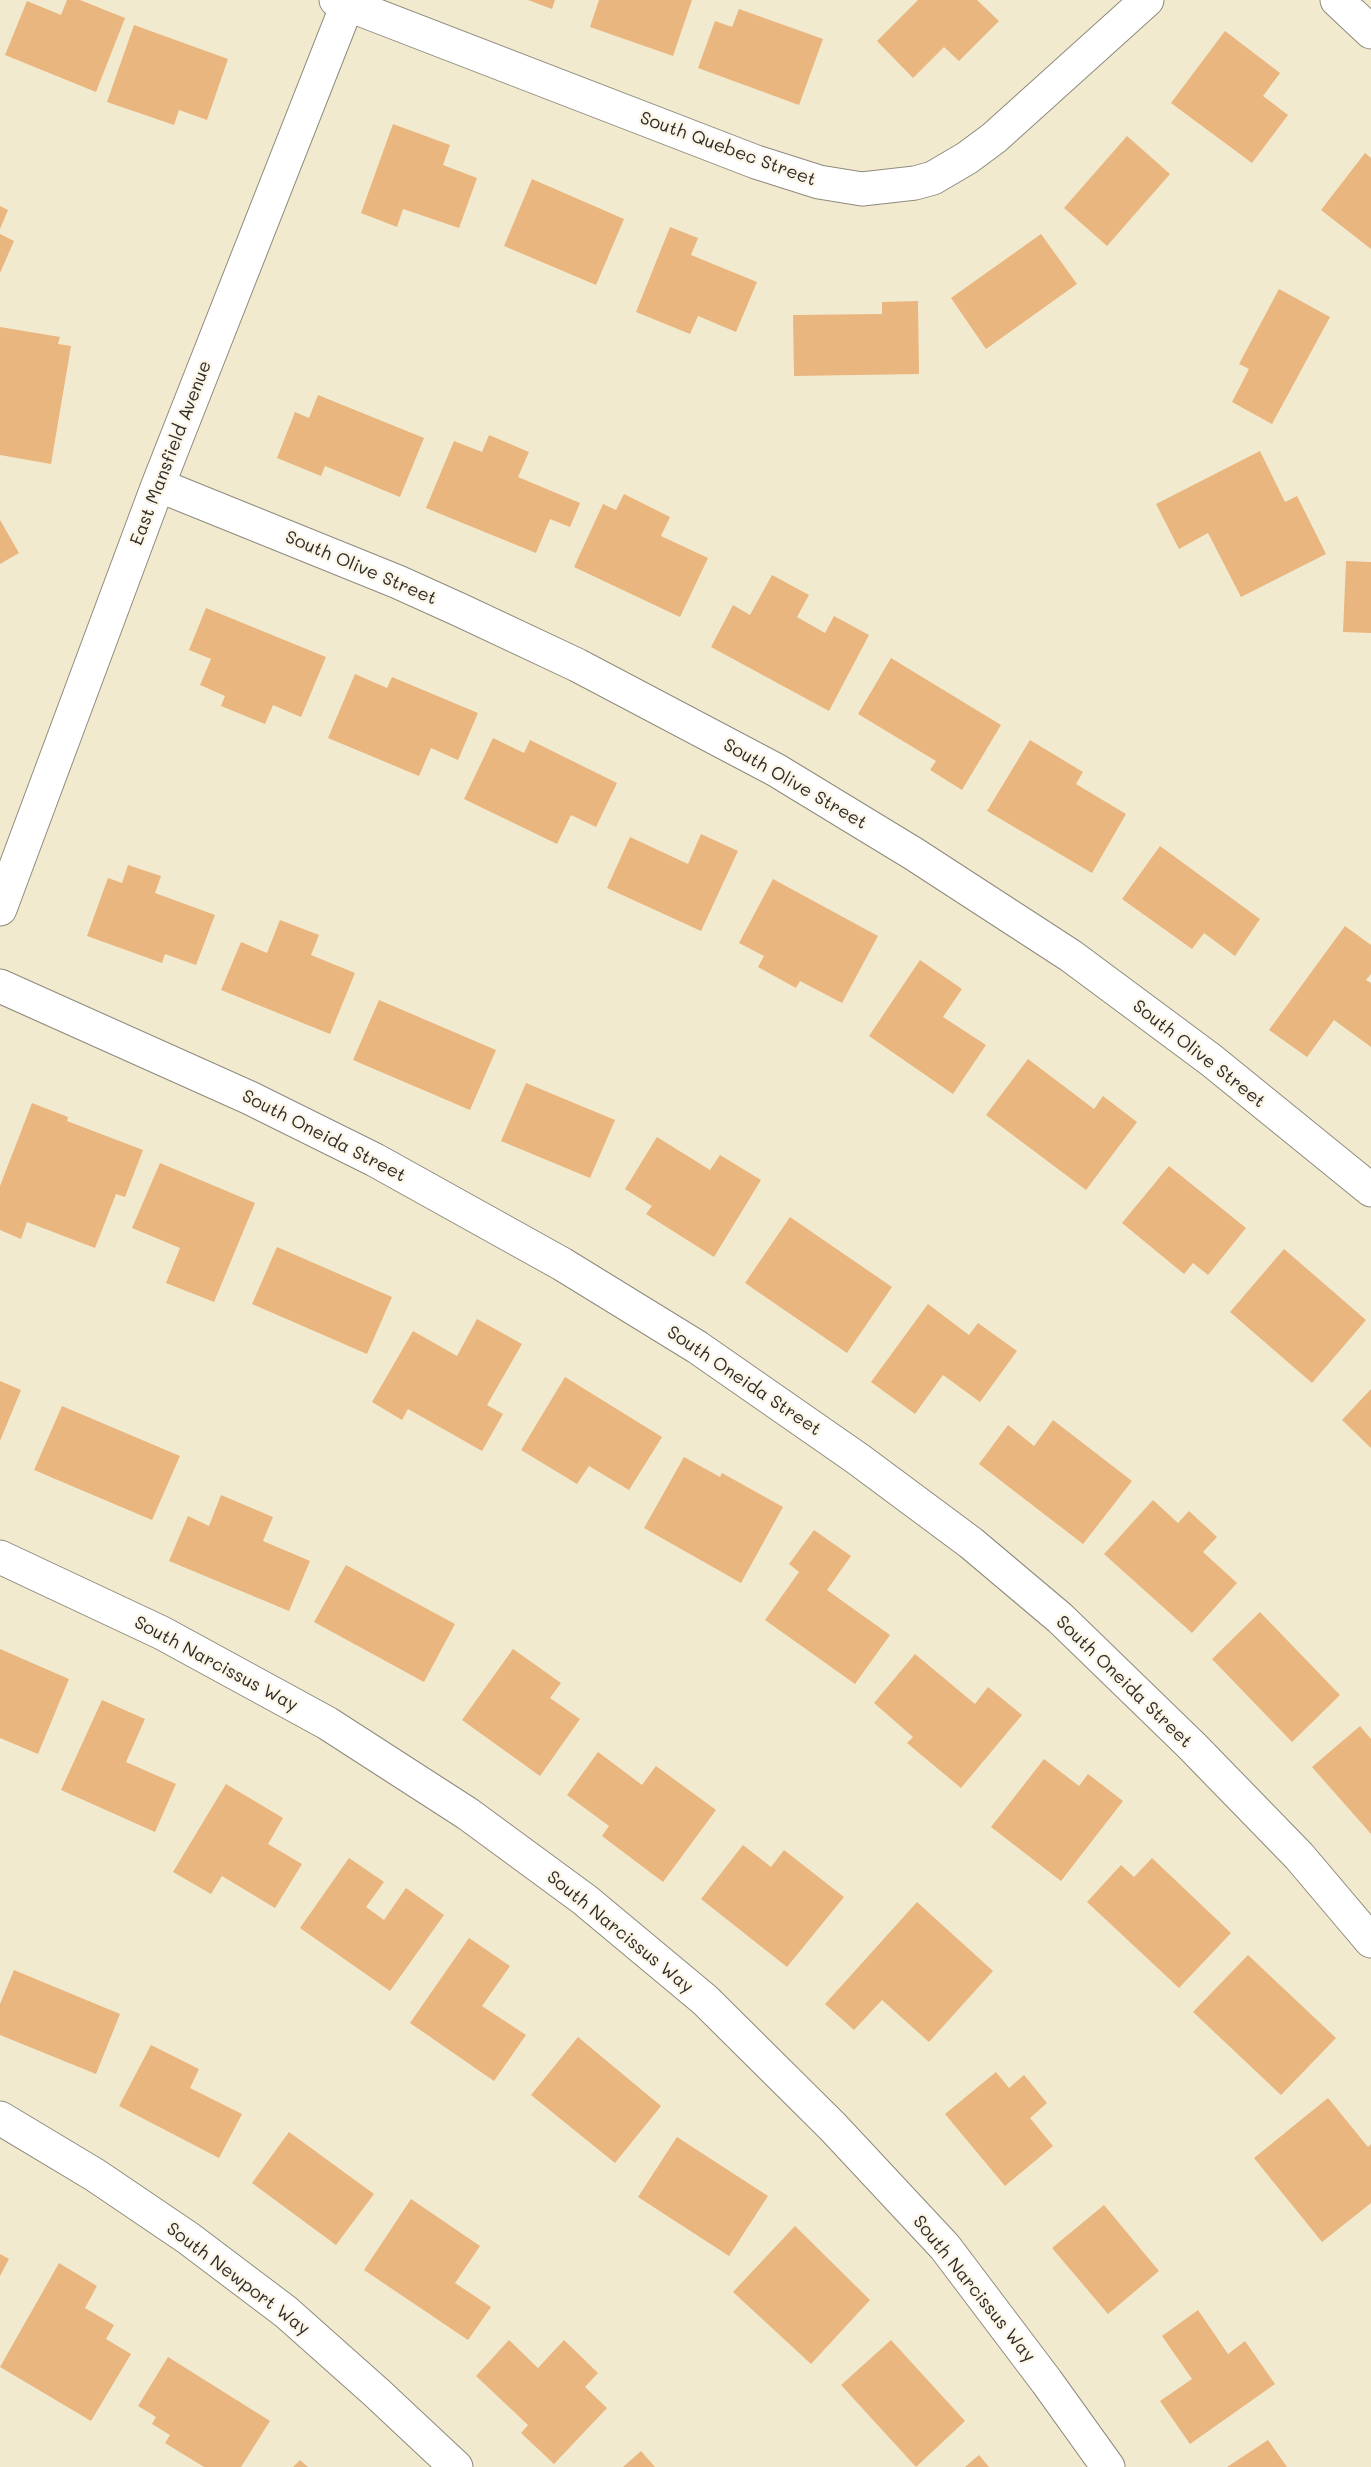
<!DOCTYPE html>
<style>
body{margin:0}
canvas{display:block;background:#f2eacf}
</style>
<canvas width="1371" height="2467"></canvas>
<script>
const g = document.querySelector('canvas').getContext('2d');
g.lineJoin = 'round';
function paint(path, color) {
  g.fillStyle = color;
  g.fill(path, 'evenodd');
}
function toPath(rows) {
  const path = new Path2D();
  for (const r of rows) {
    path.moveTo(r[0], r[1]);
    for (let i = 2; i < r.length; i += 2) path.lineTo(r[i], r[i + 1]);
  }
  return path;
}
function strokePath(path, color, width, dash) {
  g.strokeStyle = color;
  g.lineWidth = width;
  g.lineCap = dash ? 'butt' : 'round';
  g.setLineDash(dash || []);
  g.stroke(path);
}
function drawText(font, color, halo, rows, align = 'center') {
  g.font = font + ' Mali,sans-serif';
  g.lineWidth = 4.5;
  g.setLineDash([]);
  g.textBaseline = 'middle';
  g.strokeStyle = halo;
  g.fillStyle = color;
  for (const [text, x, y, turn = 0] of rows) {
    g.save();
    g.translate(x, y);
    g.rotate((+turn || 0) * Math.PI / 180);
    g.textAlign = isNaN(turn) ? turn : align;
    if (halo) g.strokeText(text, 0, 0);
    g.fillText(text, 0, 0);
    g.restore();
  }
}
paint(toPath([
 [67,0,80,0,125,18,96,92,5,55,27,1,61,15],
 [528,0,555,0,552,9],
 [599,0,692,0,673,56,590,27],
 [918,0,977,0,999,21,959,61,944,47,913,78,877,41],
 [739,9,823,39,799,105,698,68,715,21,732,27],
 [134,25,228,59,207,120,179,110,174,125,107,102],
 [1225,31,1280,73,1263,96,1288,115,1252,163,1171,103],
 [393,124,450,145,443,165,477,178,459,228,403,209,397,227,361,213],
 [1127,136,1170,174,1107,246,1064,208],
 [1365,153,1371,158,1371,249,1321,210],
 [532,179,624,219,596,285,504,246],
 [0,206,8,210,0,229],
 [670,227,698,238,691,255,757,282,736,332,698,316,690,334,636,312],
 [0,234,14,241,0,273],
 [1041,234,1077,284,986,349,951,298],
 [1279,289,1330,317,1272,424,1232,402,1249,369,1239,364],
 [918,301,919,374,794,376,793,315,882,314,882,302],
 [0,327,60,337,58,344,71,346,51,464,0,455],
 [318,395,424,438,400,497,325,466,321,476,277,458,295,412,309,418],
 [489,435,529,452,518,477,580,503,570,527,550,519,536,553,426,508,454,441,482,452],
 [1260,451,1285,502,1297,496,1326,554,1241,597,1208,533,1179,549,1156,504],
 [624,494,670,517,661,536,708,558,680,617,574,567,603,504,616,510],
 [0,520,19,553,0,564],
 [1346,561,1371,562,1371,633,1343,632],
 [772,575,809,595,797,617,825,633,834,616,869,635,829,711,711,647,733,605,750,615],
 [206,608,326,657,301,717,273,705,265,724,221,706,225,696,200,685,211,659,189,650],
 [891,658,1001,725,962,790,930,770,936,761,858,714],
 [355,674,387,688,392,677,478,713,458,760,431,748,419,776,328,738],
 [493,738,524,753,530,740,617,783,596,827,571,815,557,844,464,799],
 [1030,740,1083,772,1076,784,1126,814,1092,873,987,811],
 [701,834,738,851,701,931,607,888,630,837,688,864],
 [1160,846,1260,919,1235,956,1204,933,1192,949,1122,899],
 [128,865,161,876,155,893,215,915,196,965,165,954,162,963,87,936,108,878,122,883],
 [773,879,878,936,842,1003,800,981,796,988,758,967,764,956,739,943],
 [280,920,319,935,311,955,355,973,330,1034,221,990,241,942,267,953],
 [1345,926,1371,945,1371,974,1366,980,1371,983,1371,1047,1334,1020,1307,1057,1269,1030],
 [920,960,962,989,943,1017,986,1045,953,1094,869,1036],
 [379,1000,496,1050,470,1110,353,1060],
 [1028,1059,1094,1109,1103,1096,1137,1122,1086,1190,986,1115],
 [526,1083,615,1120,590,1178,501,1141],
 [32,1103,68,1117,67,1121,143,1150,125,1197,116,1194,95,1248,27,1222,21,1239,0,1230,0,1186],
 [657,1137,710,1170,720,1155,761,1180,714,1257,646,1214,652,1206,625,1189],
 [160,1163,255,1203,214,1302,166,1283,180,1248,132,1228],
 [1169,1166,1246,1228,1208,1275,1193,1263,1184,1274,1122,1223],
 [790,1217,892,1287,847,1353,745,1283],
 [277,1247,392,1297,367,1354,252,1304],
 [1284,1249,1366,1320,1312,1383,1230,1312],
 [928,1304,969,1335,978,1323,1017,1351,980,1402,943,1375,915,1414,871,1382],
 [477,1319,522,1344,487,1405,503,1414,482,1451,408,1409,402,1420,372,1402,413,1331,457,1356],
 [565,1377,662,1437,629,1490,589,1466,577,1484,521,1450],
 [0,1381,21,1390,0,1441],
 [1371,1389,1371,1448,1342,1420],
 [62,1406,180,1456,152,1520,34,1470],
 [1053,1420,1132,1481,1083,1544,979,1464,1008,1425,1034,1446],
 [684,1457,720,1477,722,1473,783,1507,741,1583,644,1528],
 [221,1495,273,1517,263,1541,310,1561,289,1611,169,1561,188,1516,209,1526],
 [1153,1500,1178,1523,1189,1511,1217,1537,1203,1552,1237,1583,1192,1633,1104,1554],
 [814,1530,851,1556,827,1590,890,1635,855,1684,765,1620,799,1572,789,1564],
 [346,1565,455,1624,424,1682,314,1622],
 [1260,1612,1340,1695,1292,1742,1212,1659],
 [0,1649,69,1679,38,1754,0,1738],
 [513,1649,561,1683,550,1698,580,1719,540,1776,462,1720],
 [915,1654,975,1704,988,1687,1022,1715,961,1788,907,1743,913,1737,874,1703],
 [102,1700,145,1719,126,1762,176,1784,155,1832,61,1790],
 [1360,1726,1371,1739,1371,1834,1312,1767],
 [598,1752,642,1785,656,1766,716,1810,663,1882,602,1836,609,1826,567,1795],
 [1044,1759,1079,1786,1088,1774,1123,1801,1061,1881,991,1827],
 [226,1784,283,1818,268,1844,302,1864,275,1908,222,1876,211,1894,173,1872],
 [743,1845,771,1867,784,1850,844,1897,787,1967,701,1899],
 [349,1858,384,1882,366,1907,384,1920,406,1888,444,1915,390,1991,300,1928],
 [1152,1858,1231,1933,1179,1988,1087,1902,1121,1865,1134,1877],
 [917,1902,993,1971,929,2042,882,2000,854,2030,825,2004],
 [469,1938,510,1966,482,2006,526,2035,494,2081,410,2023],
 [1248,1955,1336,2038,1281,2095,1193,2012],
 [14,1970,120,2014,96,2074,0,2035,0,2004],
 [578,2037,661,2106,615,2163,531,2095],
 [151,2045,199,2069,190,2088,242,2114,219,2158,119,2106],
 [996,2072,1009,2088,1024,2075,1047,2103,1030,2118,1053,2146,1005,2186,945,2114],
 [1328,2098,1368,2147,1371,2144,1371,2203,1322,2242,1254,2158],
 [289,2132,374,2194,336,2245,252,2183],
 [677,2137,768,2196,729,2256,638,2197],
 [411,2199,480,2246,455,2283,491,2307,468,2340,364,2270],
 [1104,2205,1159,2271,1108,2314,1052,2248],
 [795,2226,870,2300,811,2364,733,2292],
 [0,2254,9,2259,0,2276],
 [59,2263,97,2286,85,2308,114,2325,106,2339,131,2354,91,2421,0,2367],
 [1198,2310,1228,2354,1245,2341,1275,2384,1190,2444,1160,2401,1192,2379,1162,2336],
 [509,2340,538,2368,564,2340,598,2373,585,2387,607,2408,554,2464,521,2433,528,2425,476,2376],
 [891,2340,965,2421,916,2467,841,2385],
 [168,2357,270,2421,241,2467,204,2467,165,2443,170,2435,152,2424,156,2417,138,2406],
 [1268,2440,1287,2467,1227,2467],
 [641,2451,655,2467,623,2467],
 [979,2455,989,2467,965,2467],
 [300,2460,308,2467,293,2467]
]), '#e9b67f');
const minor = toPath([
 [336,0,756,162,819,182,862,189,915,183,933,178,967,158,994,138,1147,0],
 [1337,0,1371,32],
 [158,485,398,582,460,610,577,665,776,770,914,854,1071,956,1211,1060,1371,1190],
 [0,909,158,485,349,0],
 [0,986,250,1098,375,1160,562,1264,697,1347,858,1459,971,1543,1060,1618,1192,1746,1299,1856,1371,1941],
 [0,1557,162,1633,327,1723,468,1814,585,1900,705,2000,833,2127,945,2247,1047,2382,1108,2467],
 [0,2118,95,2175,188,2238,286,2312,377,2393,456,2467]
]);
strokePath(minor, '#8e8a7d', 35);
strokePath(minor, '#fff', 33);
drawText('18px', '#2b2b2b', '#fcf5e5', [
 ["South Quebec Street",728,149,20],
 ["East Mansfield Avenue",171,453,-69],
 ["South Olive Street",361,568,23],
 ["South Olive Street",795,784,30],
 ["South Olive Street",1199,1054,38],
 ["South Oneida Street",324,1136,27],
 ["South Oneida Street",744,1381,34],
 ["South Narcissus Way",216,1664,28],
 ["South Oneida Street",1124,1682,44],
 ["South Narcissus Way",620,1932,39],
 ["South Newport Way",238,2279,37],
 ["South Narcissus Way",974,2289,51]
]);
</script>
